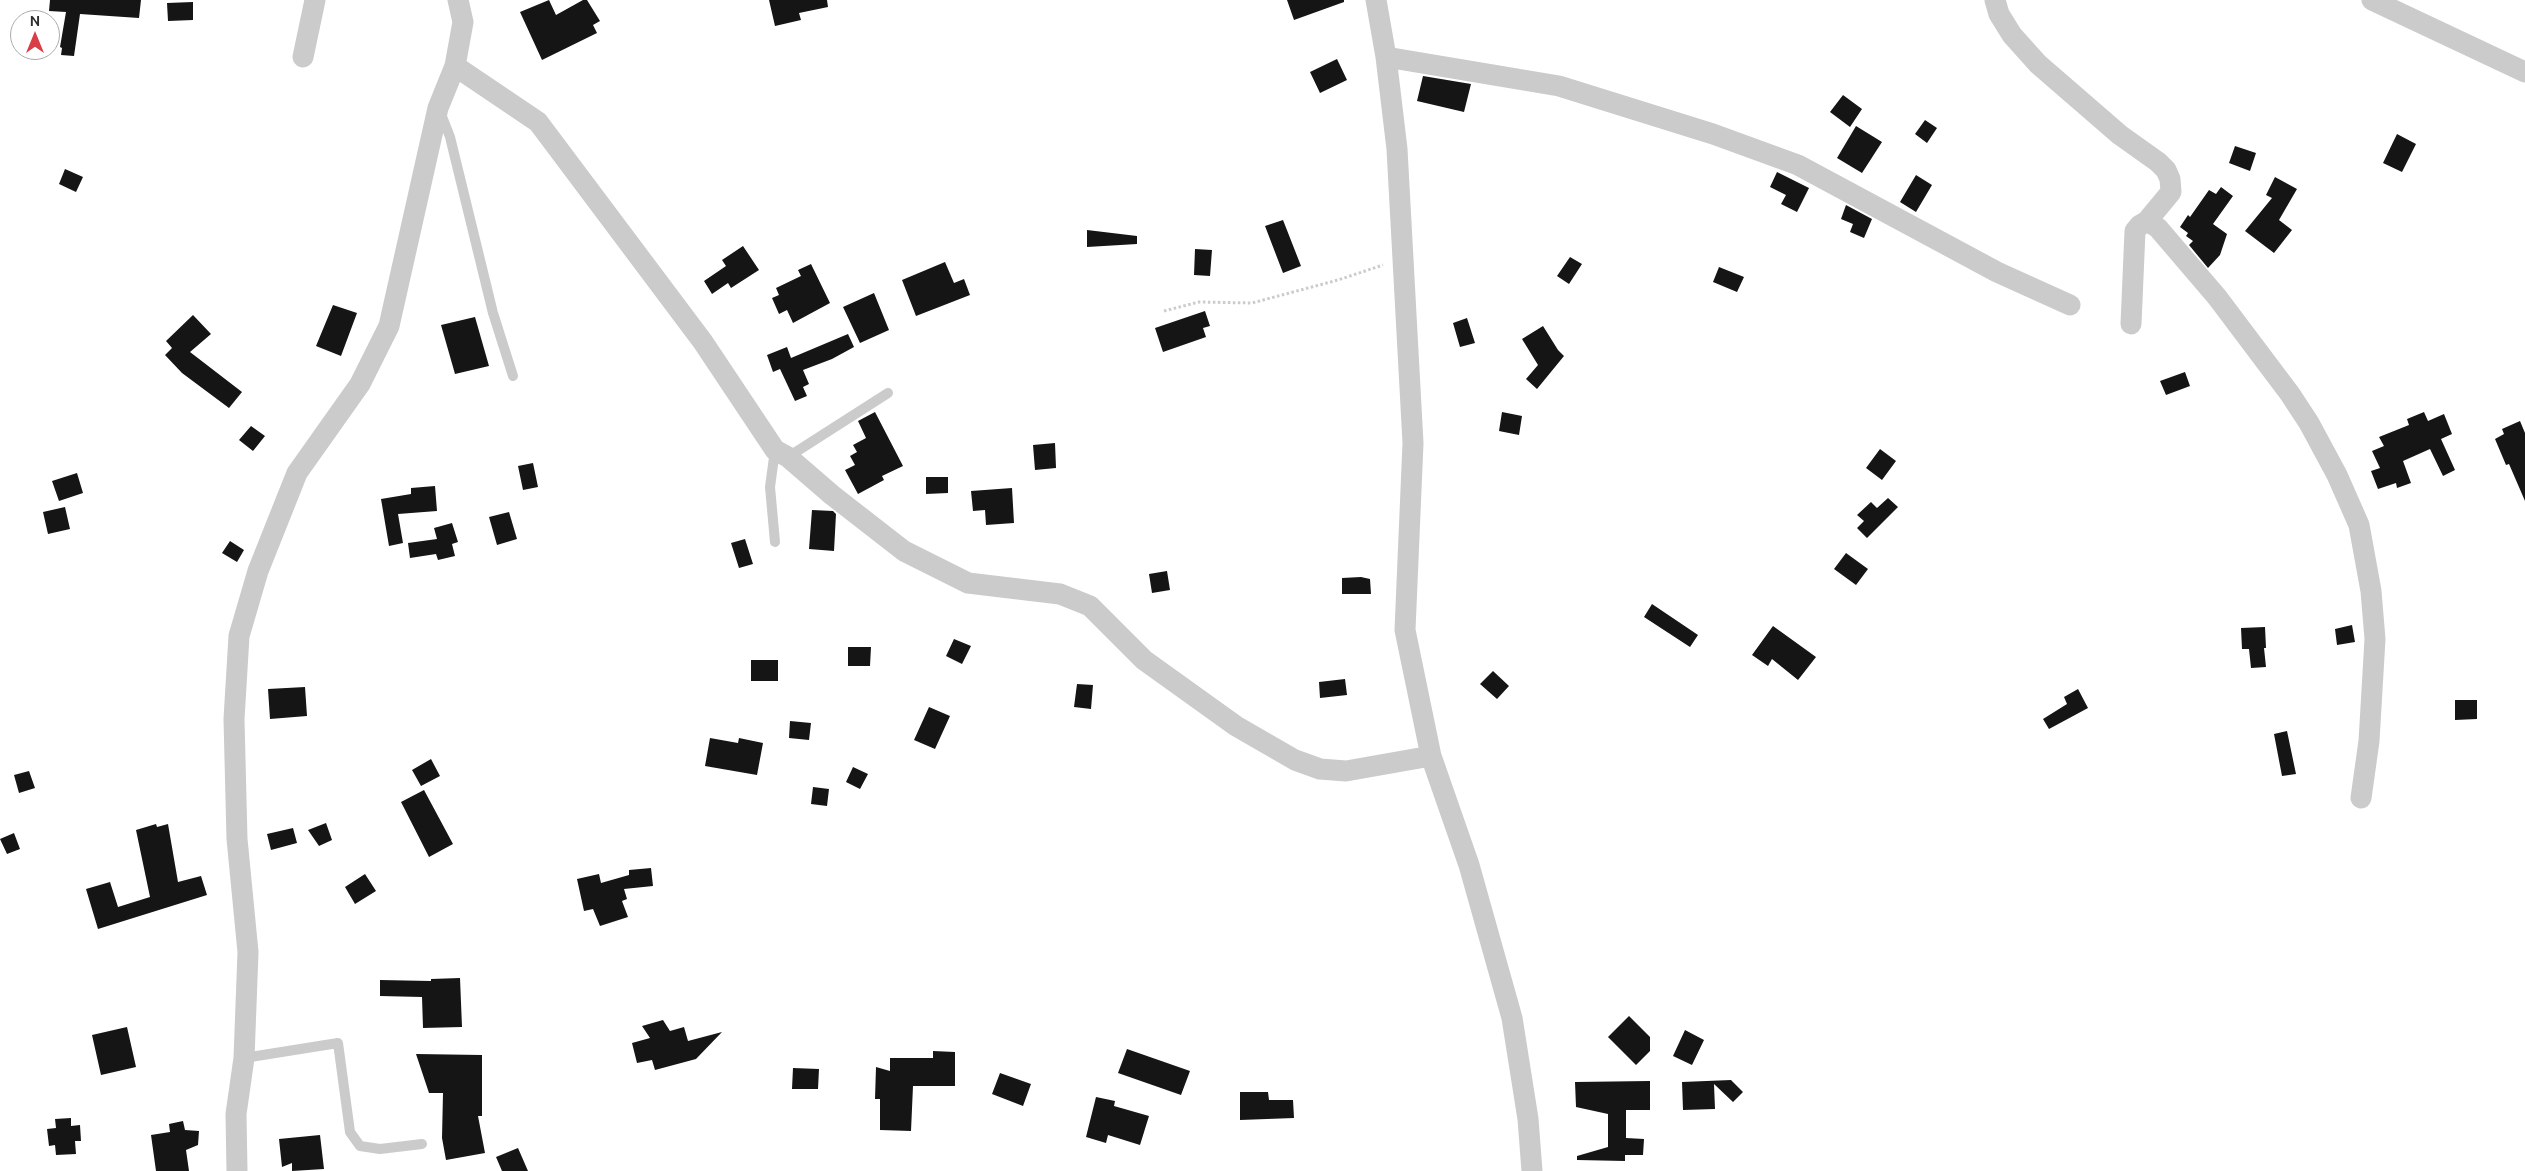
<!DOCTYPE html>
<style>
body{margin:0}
#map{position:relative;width:2525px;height:1171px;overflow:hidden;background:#fff;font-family:Ubuntu,sans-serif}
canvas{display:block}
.north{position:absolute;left:10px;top:10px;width:50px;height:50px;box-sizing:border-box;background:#fff;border:1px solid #ababab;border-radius:50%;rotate:0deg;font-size:14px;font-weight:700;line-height:20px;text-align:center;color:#2e2e2e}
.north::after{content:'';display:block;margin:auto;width:18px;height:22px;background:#d93d47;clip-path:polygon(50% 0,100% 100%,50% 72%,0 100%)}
</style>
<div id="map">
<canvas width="2525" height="1171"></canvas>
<div class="north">N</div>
</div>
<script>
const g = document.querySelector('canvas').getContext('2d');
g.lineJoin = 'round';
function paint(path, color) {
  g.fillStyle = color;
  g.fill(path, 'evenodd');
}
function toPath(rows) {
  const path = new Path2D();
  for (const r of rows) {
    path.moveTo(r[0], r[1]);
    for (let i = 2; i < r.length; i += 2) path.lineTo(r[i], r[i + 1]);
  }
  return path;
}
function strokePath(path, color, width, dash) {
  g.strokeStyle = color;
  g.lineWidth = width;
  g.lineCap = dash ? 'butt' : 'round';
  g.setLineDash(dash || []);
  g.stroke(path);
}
paint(toPath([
 [50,0,141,0,139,18,80,14,74,56,61,55,62,48,60,47,66,12,49,11],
 [549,0,556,15,583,0,587,0,600,21,593,25,597,33,542,60,520,12],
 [769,0,827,0,828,7,799,13,801,20,775,26],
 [1287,0,1344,0,1344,2,1294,20],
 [193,2,193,20,168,21,167,3],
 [1337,59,1347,80,1320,93,1310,72],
 [1423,76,1471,84,1464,112,1417,101],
 [1843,95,1862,109,1850,127,1830,112],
 [1925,120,1937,128,1927,143,1915,134],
 [1856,126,1882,142,1862,173,1837,158],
 [2397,134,2416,144,2402,172,2383,163],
 [2235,146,2256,153,2250,171,2229,163],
 [65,169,83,177,76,192,59,184],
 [1777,172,1809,188,1797,212,1781,204,1786,195,1770,187],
 [1916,175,1932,185,1916,212,1900,202],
 [2275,177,2297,189,2279,220,2292,230,2274,253,2245,231,2272,198,2266,195],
 [2221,187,2233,196,2213,224,2227,234,2220,255,2208,268,2189,245,2193,241,2186,236,2188,233,2180,227,2188,215,2190,217,2209,190,2216,194],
 [1846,205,1872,219,1864,238,1850,232,1853,224,1841,219],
 [1283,220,1301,266,1283,273,1265,226],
 [1087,230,1137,236,1137,244,1087,247],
 [743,246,759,270,731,288,728,283,712,294,704,281,726,266,722,260],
 [1195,249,1212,250,1210,276,1194,275],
 [1570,257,1582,264,1569,284,1557,276],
 [945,262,954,283,964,279,970,295,916,316,902,280],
 [811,264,830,303,793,323,787,310,779,314,772,298,779,295,776,288,801,276,798,270],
 [1719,267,1744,277,1737,292,1713,282],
 [874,293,889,330,860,343,843,307],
 [333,305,357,313,341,356,316,346],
 [1205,311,1210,326,1203,328,1206,337,1163,352,1155,328],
 [193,315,211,334,190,352,242,392,229,408,182,373,165,355,172,348,166,341],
 [475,317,489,366,455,374,441,325],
 [1467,318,1475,343,1460,347,1453,323],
 [1543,326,1558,350,1564,356,1537,389,1526,379,1538,365,1522,339],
 [848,334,854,347,832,359,803,370,809,384,803,387,807,396,795,401,780,369,773,372,767,355,787,347,791,358],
 [2185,372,2190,386,2166,395,2160,381],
 [875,412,903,466,882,476,884,480,858,494,845,470,855,465,850,456,857,452,853,445,866,438,858,421],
 [1502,412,1522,416,1519,435,1499,431],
 [2424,412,2428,421,2444,414,2452,434,2441,439,2455,470,2443,476,2430,449,2403,461,2411,483,2397,488,2396,483,2378,489,2371,471,2380,468,2372,451,2384,446,2379,437,2409,425,2407,419],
 [2520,421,2525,433,2525,501,2509,464,2506,465,2495,439,2504,434,2502,429],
 [251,426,265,436,253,451,239,440],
 [1055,443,1056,468,1035,470,1033,445],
 [1880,449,1896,461,1882,480,1866,468],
 [533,463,538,487,523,490,518,466],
 [77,473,83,493,59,501,52,481],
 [926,477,948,477,948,493,926,494],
 [435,486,437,511,398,514,403,543,389,546,381,499,411,494,411,488],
 [1012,488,1014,523,986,525,985,510,973,511,971,491],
 [1888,498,1898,507,1867,538,1857,528,1864,521,1857,515,1871,502,1877,508],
 [65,507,70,529,48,534,43,512],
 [812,510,833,511,836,514,834,551,809,549],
 [509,512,517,539,497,545,489,517],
 [452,523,458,542,452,544,455,556,438,560,436,554,410,558,408,543,437,539,434,528],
 [745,539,753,564,739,568,731,543],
 [230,541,244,550,237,562,222,553],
 [1846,553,1868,569,1856,585,1834,569],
 [1167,571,1170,590,1152,593,1149,574],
 [1361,577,1370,579,1371,594,1342,594,1342,578],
 [1652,604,1698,635,1690,647,1644,617],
 [2352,625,2355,642,2337,645,2335,629],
 [1773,626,1816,657,1798,680,1772,659,1768,666,1752,655],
 [2265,627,2266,648,2264,648,2266,667,2251,668,2249,649,2242,649,2241,628],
 [954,639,971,646,962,664,946,656],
 [848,647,871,647,870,666,848,666],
 [751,660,778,660,778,681,751,681],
 [1493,671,1509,686,1497,699,1480,684],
 [1345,679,1347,695,1320,698,1319,682],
 [1077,684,1093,685,1091,709,1074,707],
 [305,687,307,716,270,719,268,689],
 [2078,689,2088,708,2049,729,2043,719,2067,704,2064,697],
 [2455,700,2477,700,2477,719,2455,720],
 [929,707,950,716,935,749,914,740],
 [790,721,811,723,809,740,789,738],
 [2287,731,2296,774,2282,776,2274,734],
 [710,738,738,743,739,738,763,743,757,775,705,766],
 [431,759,440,776,421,786,412,770],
 [853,767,868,774,860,789,846,782],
 [29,771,35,788,19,793,14,775],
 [813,787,829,789,827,806,811,804],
 [424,790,453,844,429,857,401,802],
 [326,823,332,840,319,846,308,830],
 [156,824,157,827,168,824,178,882,201,876,207,895,98,929,86,889,110,882,118,907,150,897,136,830],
 [293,828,297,843,271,850,267,834],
 [14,833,20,849,7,854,0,839],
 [651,868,653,886,624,889,627,899,622,901,628,917,600,926,593,909,584,911,577,879,599,874,601,883,629,875,629,870],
 [365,874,376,891,355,904,345,887],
 [460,978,462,1027,423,1028,422,997,380,996,380,980,431,981,431,979],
 [1629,1016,1650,1037,1650,1051,1636,1065,1608,1037],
 [663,1020,670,1031,684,1027,688,1041,722,1032,696,1059,655,1070,652,1060,637,1063,632,1043,650,1038,642,1026],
 [127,1027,136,1067,101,1075,92,1035],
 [1685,1030,1704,1040,1692,1065,1673,1056],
 [1127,1049,1190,1071,1181,1095,1118,1073],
 [933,1051,955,1052,955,1086,913,1086,911,1131,880,1130,880,1099,875,1099,876,1067,890,1071,890,1058,933,1058],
 [416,1054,482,1055,482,1116,478,1116,485,1153,446,1160,442,1138,443,1093,429,1093],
 [793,1068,819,1069,818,1089,792,1089],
 [1000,1073,1031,1084,1023,1106,992,1094],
 [1731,1080,1743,1092,1733,1102,1714,1084,1715,1109,1683,1110,1682,1082],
 [1650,1081,1650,1110,1626,1110,1626,1138,1644,1139,1643,1155,1625,1155,1625,1161,1577,1160,1577,1156,1608,1147,1608,1114,1576,1107,1575,1082],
 [1240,1092,1268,1092,1269,1100,1293,1100,1294,1118,1240,1120],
 [1096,1097,1115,1101,1114,1106,1149,1116,1140,1145,1108,1135,1106,1143,1086,1137],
 [71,1118,71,1126,80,1125,81,1141,75,1141,76,1154,56,1155,55,1145,49,1146,47,1129,56,1128,55,1119],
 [183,1121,185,1130,199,1131,198,1145,186,1150,189,1171,156,1171,151,1135,170,1132,169,1124],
 [320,1135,324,1169,292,1171,292,1163,282,1167,279,1139],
 [518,1148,528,1171,502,1171,496,1157]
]), '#151515');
strokePath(toPath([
 [1164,311,1199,302,1252,303,1338,280,1383,265]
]), '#cbcbcb', 3, [2.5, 2.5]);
strokePath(toPath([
 [441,114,450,137,493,313,513,376],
 [775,450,770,487,775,542],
 [788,457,888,393],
 [244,1058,338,1043,350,1132,360,1146,380,1149,422,1144]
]), '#cbcbcb', 10);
strokePath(toPath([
 [1376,0,1386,57,1397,149,1413,443,1405,630,1431,756,1469,865,1512,1018,1528,1119,1532,1171],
 [1995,0,1999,14,2012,35,2038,64,2120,135,2158,162,2166,170,2170,179,2171,192,2147,221],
 [2372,0,2525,72],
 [303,57,315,0],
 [1386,57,1559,86,1713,134,1798,165,1997,272,2070,305],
 [455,66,538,122,703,342,775,450,788,457,832,495,904,551,968,583,1060,594,1090,606,1144,660,1236,726,1295,760,1320,769,1346,771,1431,756],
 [2131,324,2135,231,2140,225,2147,221,2158,228,2217,297,2290,394,2309,423,2337,475,2359,525,2371,591,2375,639,2369,741,2361,798],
 [237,1171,236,1114,244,1058,248,952,237,839,234,719,239,636,258,571,297,473,360,384,389,326,438,108,455,66,463,22,458,0]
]), '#cbcbcb', 21);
</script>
